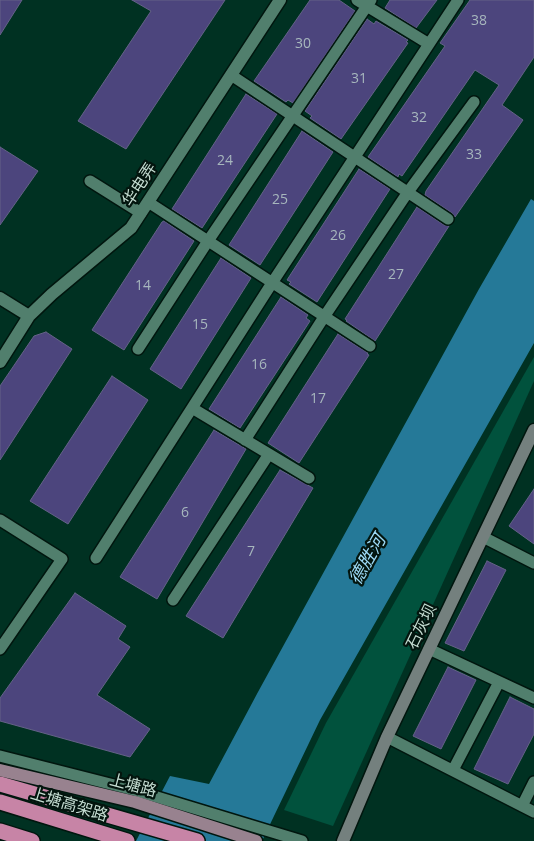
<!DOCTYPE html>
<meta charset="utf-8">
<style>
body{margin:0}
canvas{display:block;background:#003122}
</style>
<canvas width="534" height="841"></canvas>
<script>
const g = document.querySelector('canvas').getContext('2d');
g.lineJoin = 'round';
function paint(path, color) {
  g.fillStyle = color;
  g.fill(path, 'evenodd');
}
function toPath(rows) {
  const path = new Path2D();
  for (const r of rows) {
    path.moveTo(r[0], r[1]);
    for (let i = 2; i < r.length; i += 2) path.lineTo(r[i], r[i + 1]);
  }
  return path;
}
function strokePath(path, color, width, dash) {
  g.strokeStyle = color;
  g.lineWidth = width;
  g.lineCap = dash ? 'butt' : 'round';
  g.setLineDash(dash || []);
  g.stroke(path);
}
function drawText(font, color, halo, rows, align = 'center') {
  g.font = font + ' "Open Sans","Noto Sans SC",sans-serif';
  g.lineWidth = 4.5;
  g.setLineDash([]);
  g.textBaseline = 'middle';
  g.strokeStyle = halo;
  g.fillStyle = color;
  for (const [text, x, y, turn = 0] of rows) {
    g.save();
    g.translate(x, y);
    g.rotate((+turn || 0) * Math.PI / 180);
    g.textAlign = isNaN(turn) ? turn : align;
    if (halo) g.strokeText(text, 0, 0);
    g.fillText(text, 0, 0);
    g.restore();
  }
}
paint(toPath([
 [534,357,534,381,333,826,284,810,326,723]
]), '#01523d');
paint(toPath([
 [531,199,534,201,534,343,320,720,262,841,136,841,170,776,209,784,258,692,479,289]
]), '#257998');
const building = toPath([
 [0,0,22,0,0,35,0,0],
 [132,0,225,0,126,149,78,121,151,11,132,0],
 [310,0,339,0,355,11,293,103,288,100,286,102,254,81,310,0],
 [390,0,437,0,416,28,385,8,390,0],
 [470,0,534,0,534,57,502,105,523,120,455,217,452,213,425,195,426,191,499,85,475,70,402,176,399,174,398,177,368,157,445,46,440,43,470,0],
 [367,19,374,24,376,21,408,40,406,42,408,43,341,139,310,118,312,116,305,111,367,19],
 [246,94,277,114,202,228,172,209,246,94],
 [302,131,333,152,260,265,229,245,302,131],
 [0,147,38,171,0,225,0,147],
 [359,169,390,189,317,302,289,284,291,282,287,280,359,169],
 [417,207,444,225,449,226,375,341,346,321,347,320,345,319,417,207],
 [164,221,194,241,124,350,92,330,162,222,164,221],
 [221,258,251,278,181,389,150,369,221,258],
 [281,297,308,315,306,318,310,321,240,428,209,409,281,297],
 [46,332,72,349,0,460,0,386,34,336,46,332],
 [338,334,368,353,367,354,369,355,299,463,268,443,338,334],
 [112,376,148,400,68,524,30,501,112,376],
 [214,430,246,449,157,599,120,577,214,430],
 [280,470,313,488,223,638,186,616,280,470],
 [534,489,534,544,509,526,534,489],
 [487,561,506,570,464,651,445,643,487,561],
 [75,593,126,626,118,639,130,647,97,695,150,729,130,757,0,721,0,698,75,593],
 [448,667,476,680,441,749,413,736,448,667],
 [510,697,534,709,534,734,508,784,474,769,510,697]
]);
paint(building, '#4c457d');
strokePath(building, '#646287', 1);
const lane = toPath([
 [357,0,429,44],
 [231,75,448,219],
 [90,181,141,213],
 [148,202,370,346],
 [138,349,208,241,371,0],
 [192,408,309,478],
 [245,440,324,317,408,192,474,102],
 [0,520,62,559,0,649],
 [483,537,534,563],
 [96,558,272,283,458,0],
 [173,600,269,454],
 [429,649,534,698],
 [387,737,534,812],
 [0,756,134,790,302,841],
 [453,770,499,682],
 [522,806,534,782]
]);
const street = toPath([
 [0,298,29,316],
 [0,362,29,316,52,294,131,228,280,0]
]);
const secondary = toPath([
 [343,841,387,737,534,430]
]);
const primary = toPath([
 [0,770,135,802,256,841]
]);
const highway = toPath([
 [0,784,197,841],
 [0,802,127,841],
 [0,831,32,841]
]);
strokePath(lane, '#01160e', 14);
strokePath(street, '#01160e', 15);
strokePath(secondary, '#01160e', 15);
strokePath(primary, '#01160e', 15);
strokePath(highway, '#01160e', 18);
strokePath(lane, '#517f6d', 11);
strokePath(street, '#517f6d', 12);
strokePath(secondary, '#74807e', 12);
strokePath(primary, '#98828f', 12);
strokePath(highway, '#c784a6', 15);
drawText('14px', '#a7b7bd', null, [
 ["38",479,21],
 ["30",303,44],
 ["31",359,79],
 ["32",419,118],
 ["33",474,155],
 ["24",225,161],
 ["25",280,200],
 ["26",338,236],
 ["27",396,275],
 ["14",143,286],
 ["15",200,325],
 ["16",259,365],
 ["17",318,399],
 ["6",185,513],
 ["7",251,552]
]);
drawText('16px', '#c5ddd2', '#03150e', [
 ["华电弄",140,185,-57],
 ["石灰坝",422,627,-64],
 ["上塘路",133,786,15],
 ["上塘高架路",69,805,17]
]);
drawText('italic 18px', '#9ddaf6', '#03150e', [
 ["德胜河",368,560,-60]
]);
</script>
